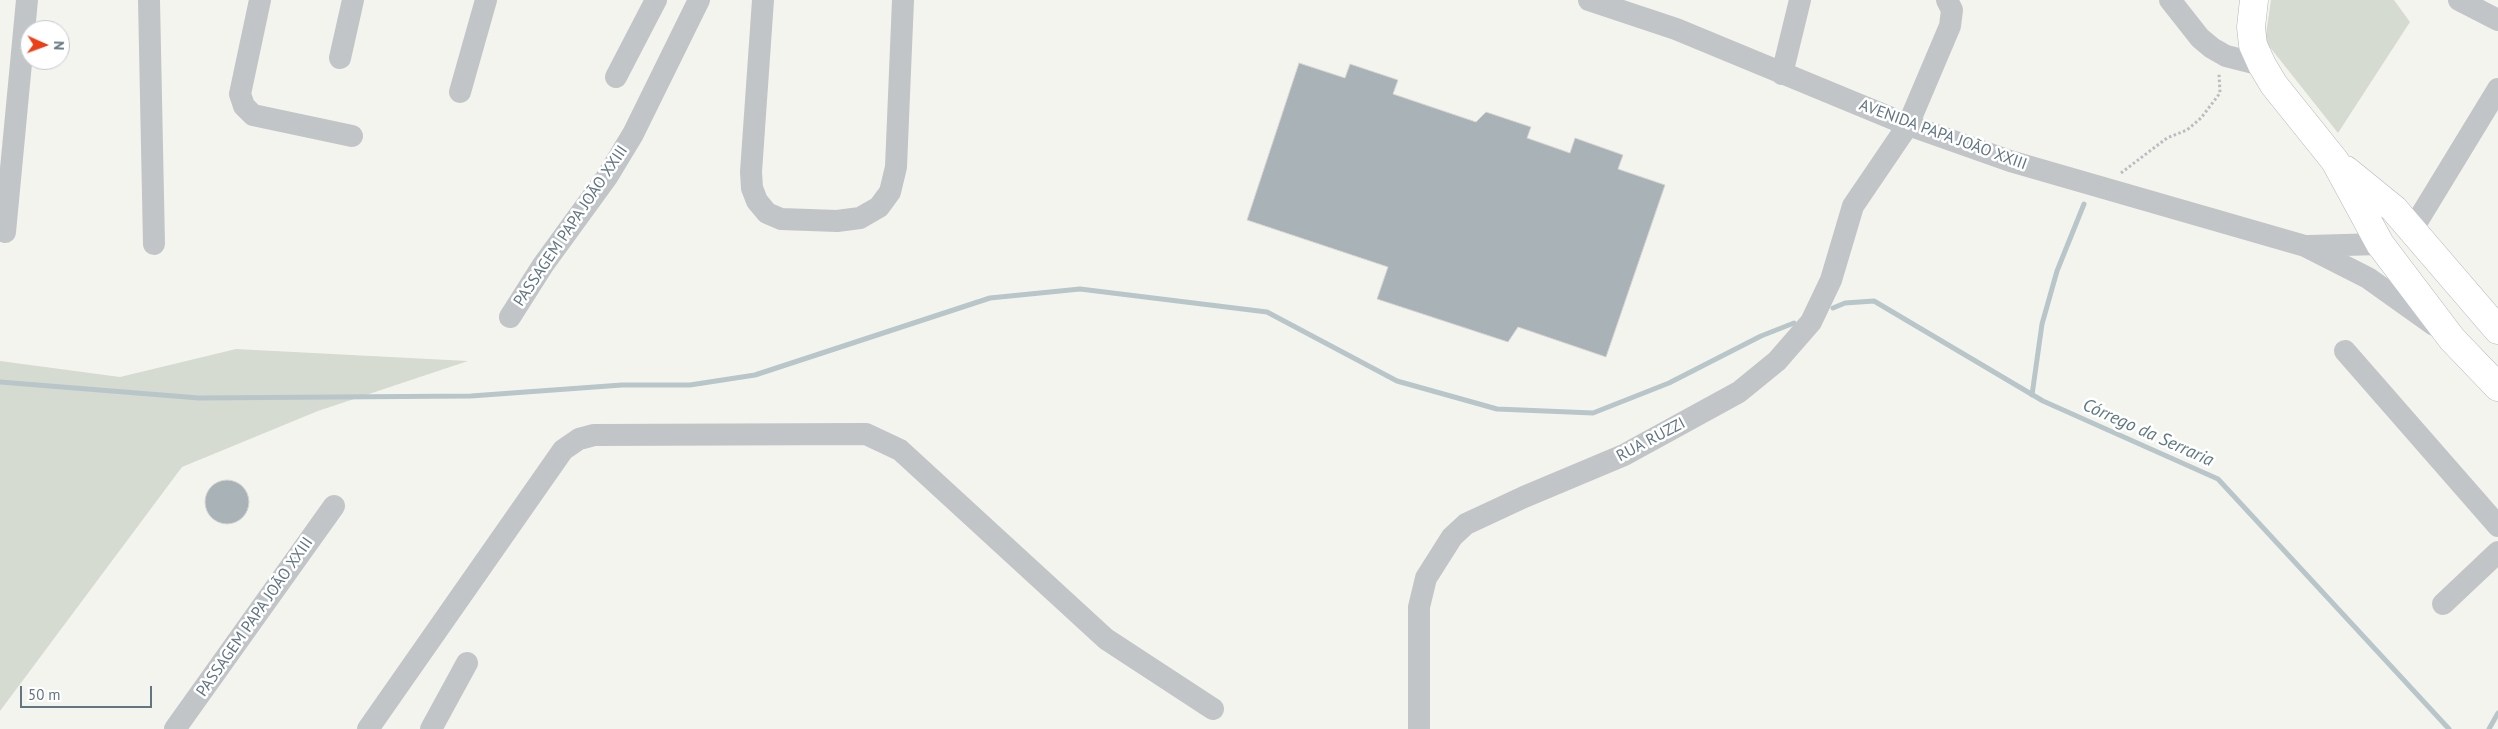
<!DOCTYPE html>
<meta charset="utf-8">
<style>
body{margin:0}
#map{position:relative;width:2498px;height:729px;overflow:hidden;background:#f4f4ef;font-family:"PT Sans",sans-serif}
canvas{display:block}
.north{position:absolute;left:20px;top:20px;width:50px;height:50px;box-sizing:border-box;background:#fff;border:1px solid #c0c8cd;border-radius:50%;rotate:92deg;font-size:14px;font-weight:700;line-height:20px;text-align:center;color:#617582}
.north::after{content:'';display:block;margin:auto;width:18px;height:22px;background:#eb3f18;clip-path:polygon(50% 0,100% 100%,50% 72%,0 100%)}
.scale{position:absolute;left:20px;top:686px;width:132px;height:22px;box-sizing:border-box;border:2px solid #617582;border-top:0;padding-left:6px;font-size:15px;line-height:18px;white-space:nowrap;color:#617582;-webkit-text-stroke:4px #fff;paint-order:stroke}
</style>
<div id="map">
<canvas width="2498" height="729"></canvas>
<div class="north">N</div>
<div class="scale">50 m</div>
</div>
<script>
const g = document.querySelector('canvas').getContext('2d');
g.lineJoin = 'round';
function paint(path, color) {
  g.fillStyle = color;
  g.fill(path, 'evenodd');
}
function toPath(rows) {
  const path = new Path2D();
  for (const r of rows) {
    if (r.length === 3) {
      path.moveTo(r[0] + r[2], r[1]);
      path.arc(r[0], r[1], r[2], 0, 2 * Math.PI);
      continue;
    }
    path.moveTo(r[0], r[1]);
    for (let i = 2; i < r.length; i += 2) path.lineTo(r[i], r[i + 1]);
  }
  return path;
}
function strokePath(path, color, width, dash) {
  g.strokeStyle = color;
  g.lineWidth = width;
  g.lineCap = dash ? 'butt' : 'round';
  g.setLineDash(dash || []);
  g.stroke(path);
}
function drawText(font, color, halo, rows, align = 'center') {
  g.font = font + ' "PT Sans",sans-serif';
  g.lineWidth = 5;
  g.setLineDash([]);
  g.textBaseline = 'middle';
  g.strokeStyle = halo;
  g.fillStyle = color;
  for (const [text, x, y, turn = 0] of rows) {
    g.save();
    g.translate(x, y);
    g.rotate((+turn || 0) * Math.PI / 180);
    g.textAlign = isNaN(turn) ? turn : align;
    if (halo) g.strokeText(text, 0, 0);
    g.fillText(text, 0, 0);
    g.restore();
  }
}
paint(toPath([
 [2271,0,2394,0,2410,22,2338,133,2265,41],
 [236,349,468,361,318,411,182,467,0,711,0,361,120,377]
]), '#d5dbd0');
strokePath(toPath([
 [1833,308,1845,303,1874,301,2043,401,2218,479,2449,729],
 [0,382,199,398,471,396,622,385,690,385,755,375,990,298,1080,289,1267,312,1397,381,1497,409,1593,413,1669,383,1761,336,1794,323],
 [2032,395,2042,324,2057,271,2084,204],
 [2489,729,2498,713]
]), '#b8c6ca', 5);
const building = toPath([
 [1299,63,1345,78,1350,64,1398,80,1393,94,1476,122,1486,112,1531,127,1527,138,1570,153,1575,138,1623,155,1618,169,1665,185,1606,357,1518,327,1508,342,1377,299,1388,267,1247,220,1299,63],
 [227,502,22]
]);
paint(building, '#a9b2b6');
strokePath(building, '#d5d5d2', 1);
const major = toPath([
 [2254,0,2251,27,2253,45,2262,65,2274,85,2335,161,2380,244,2452,339,2498,387],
 [2346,170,2394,209,2498,330]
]);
strokePath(major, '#b2b7ba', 29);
strokePath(toPath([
 [2121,173,2167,138,2187,130,2201,118,2220,93,2219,74]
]), '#babdbf', 3, [2.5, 2.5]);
strokePath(toPath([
 [149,0,154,244],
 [260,0,240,94,244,106,253,115,352,136],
 [763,0,751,172,752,188,757,201,767,213,781,219,837,221,860,218,879,207,890,192,896,167,903,0],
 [1589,0,1676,29,1908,125,2010,161,2305,246,2368,278,2434,325],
 [2170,0,2200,38,2212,48,2226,56,2262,65],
 [2459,0,2498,20],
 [340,58,353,0],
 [1782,74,1800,0],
 [616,77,656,0],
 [460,92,486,0],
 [2412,230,2498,89],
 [5,232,27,0],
 [2308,246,2380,244],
 [510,317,543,265,607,177,633,134,699,0],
 [2345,351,2498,526],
 [2443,604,2498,552],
 [175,729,334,506],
 [368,729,563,450,579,439,594,435,866,434,900,450,1106,639,1213,709],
 [431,729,467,663],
 [1419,729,1419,607,1426,578,1452,537,1466,524,1524,497,1624,455,1739,392,1777,361,1811,322,1831,280,1853,206,1908,125,1950,26,1952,10,1947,0]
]), '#c1c5c8', 22);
strokePath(major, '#fff', 28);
drawText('16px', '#617582', '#fff', [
 ["AVENIDA PAPA JOÃO XXIII",1943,135,20],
 ["PASSAGEM PAPA JOÃO XXIII",571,226,-56],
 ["RUA RUZZI",1651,440,-28],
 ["PASSAGEM PAPA JOÃO XXIII",255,617,-55]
]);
drawText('italic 18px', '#5d7880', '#fff', [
 ["Córrego da Serraria",2148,433,24]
]);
</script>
